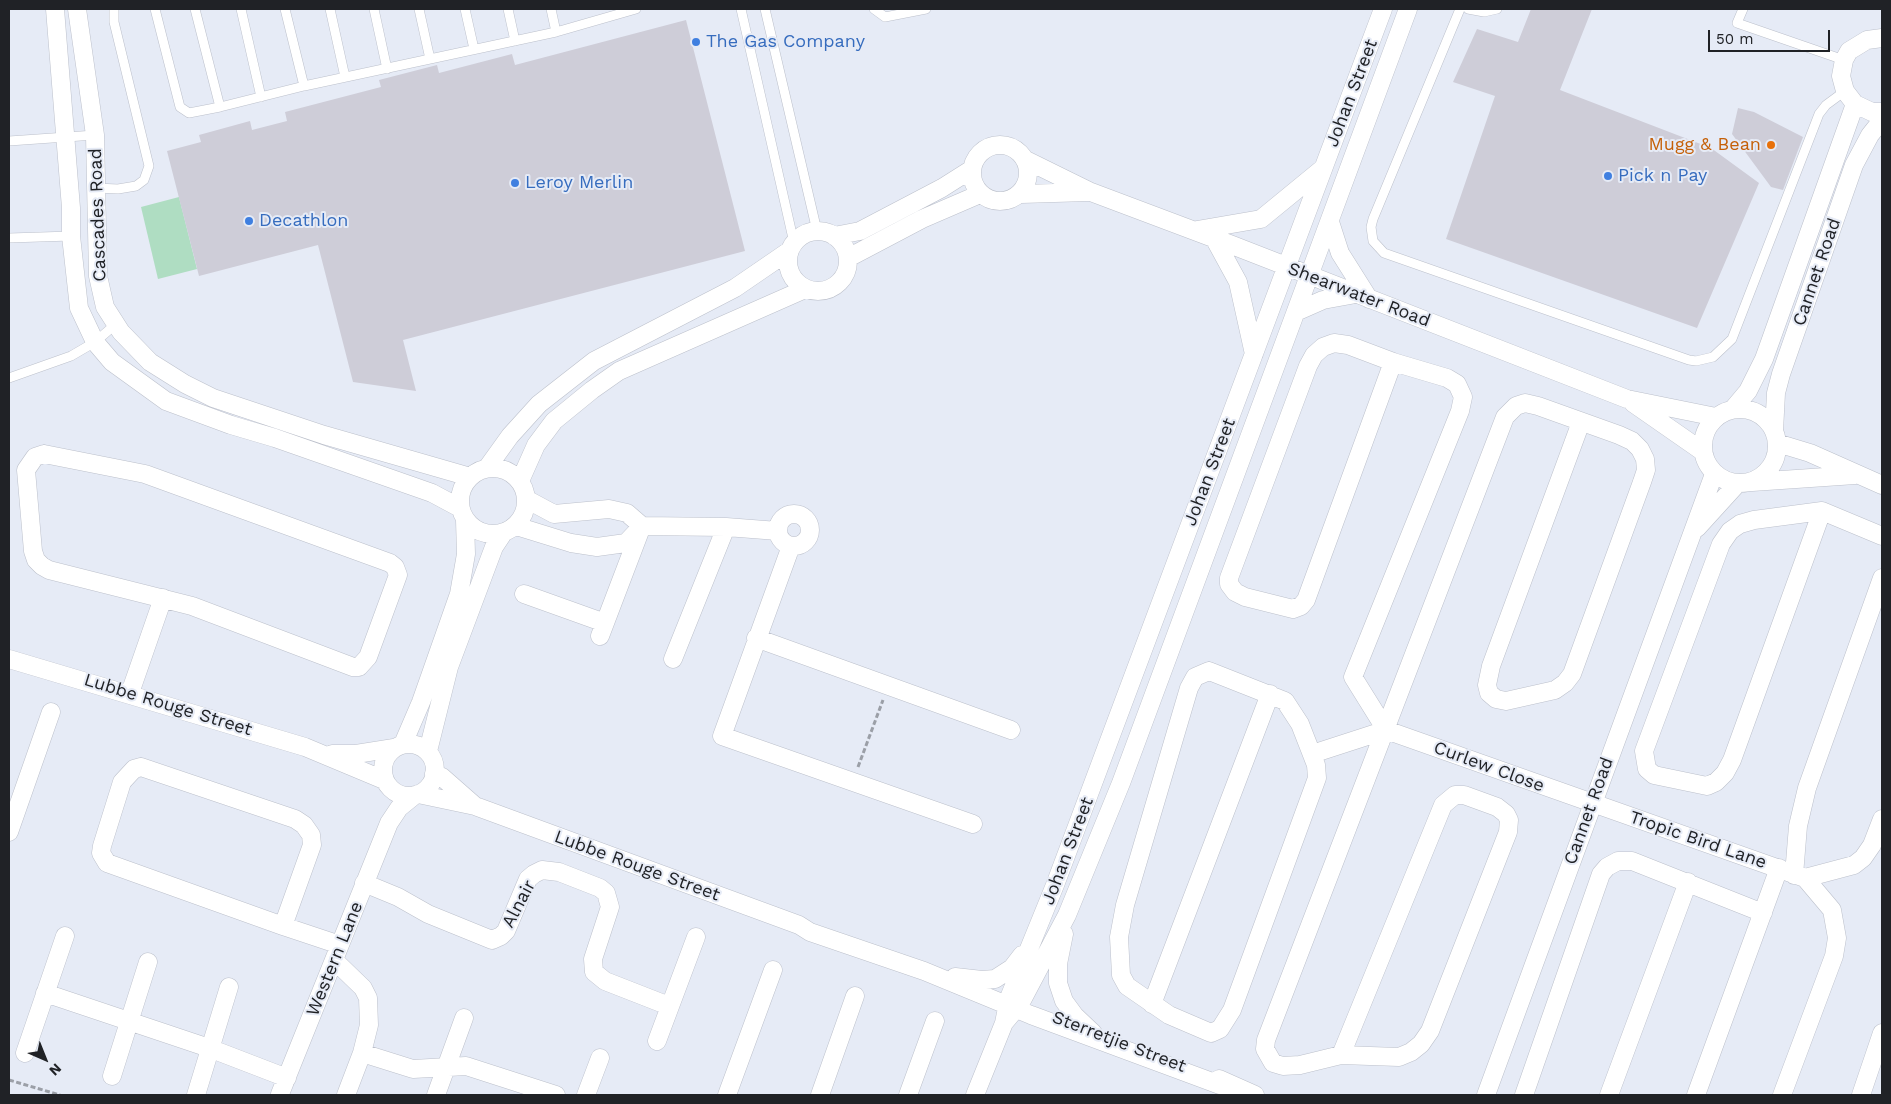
<!DOCTYPE html>
<style>
body{margin:0}
#map{position:relative;width:1891px;height:1104px;overflow:hidden;background:#e6ebf6;font-family:"Work Sans",sans-serif}
canvas{display:block}
.frame{position:absolute;inset:0;border:10px solid #202226;pointer-events:none}
.north{position:absolute;left:20px;top:1034px;width:50px;height:50px;-webkit-text-stroke:4px #e6ebf6;paint-order:stroke;rotate:136deg;font-size:14px;font-weight:700;line-height:20px;text-align:center;color:#202226}
.north::after{content:'';display:block;margin:auto;width:18px;height:22px;background:#202226;clip-path:polygon(50% 0,100% 100%,50% 72%,0 100%)}
.scale{position:absolute;left:1708px;top:30px;width:122px;height:22px;box-sizing:border-box;border:2px solid #202226;border-top:0;padding-left:6px;font-size:15px;line-height:18px;white-space:nowrap;color:#202226;-webkit-text-stroke:4px #e6ebf6;paint-order:stroke}
</style>
<div id="map">
<canvas width="1891" height="1104"></canvas>
<div class="frame"></div>
<div class="north">N</div>
<div class="scale">50 m</div>
</div>
<script>
const g = document.querySelector('canvas').getContext('2d');
g.lineJoin = 'round';
function paint(path, color) {
  g.fillStyle = color;
  g.fill(path, 'evenodd');
}
function toPath(rows) {
  const path = new Path2D();
  for (const r of rows) {
    if (r.length === 3) {
      path.moveTo(r[0] + r[2], r[1]);
      path.arc(r[0], r[1], r[2], 0, 2 * Math.PI);
      continue;
    }
    path.moveTo(r[0], r[1]);
    for (let i = 2; i < r.length; i += 2) path.lineTo(r[i], r[i + 1]);
  }
  return path;
}
function strokePath(path, color, width, dash) {
  g.strokeStyle = color;
  g.lineWidth = width;
  g.lineCap = dash ? 'butt' : 'round';
  g.setLineDash(dash || []);
  g.stroke(path);
}
function drawText(font, color, halo, rows, align = 'center') {
  g.font = font + ' "Work Sans",sans-serif';
  g.lineWidth = 4;
  g.setLineDash([]);
  g.textBaseline = 'middle';
  g.strokeStyle = halo;
  g.fillStyle = color;
  for (const [text, x, y, turn = 0] of rows) {
    g.save();
    g.translate(x, y);
    g.rotate((+turn || 0) * Math.PI / 180);
    g.textAlign = isNaN(turn) ? turn : align;
    if (halo) g.strokeText(text, 0, 0);
    g.fillText(text, 0, 0);
    g.restore();
  }
}
paint(toPath([
 [179,197,197,269,158,279,141,207]
]), '#afddc2');
paint(toPath([
 [1531,9,1592,9,1560,90,1711,148,1759,183,1697,328,1446,239,1495,96,1453,82,1477,29,1518,42],
 [686,20,745,251,403,340,416,391,353,382,318,245,199,276,167,151,201,142,199,135,250,121,252,130,287,121,285,112,381,87,379,80,437,65,439,73,512,54,515,65],
 [1738,108,1754,112,1803,137,1783,190,1771,187,1732,134]
]), '#cecdd8');
const lane = toPath([
 [155,9,180,107,189,113,220,107],
 [195,9,220,107,304,86,556,32,636,9],
 [241,9,261,97],
 [285,9,304,86],
 [330,9,345,77],
 [374,9,387,69],
 [419,9,430,59],
 [465,9,474,49],
 [508,9,515,41],
 [551,9,556,32],
 [741,9,794,243],
 [765,9,817,231],
 [874,9,885,17,926,9],
 [1460,9,1373,219,1371,227,1373,241,1384,253,1689,360,1696,361,1713,357,1732,339,1819,114,1826,105,1845,91],
 [1468,9,1484,12,1497,9],
 [1743,9,1737,23,1844,60],
 [9,141,95,135],
 [96,188,118,189,136,186,144,180,149,166,114,22,114,9],
 [9,238,71,236],
 [9,378,71,356,95,342,116,324]
]);
const street = toPath([
 [55,9,71,208,71,236,79,308,95,342,112,362,166,401,231,425,275,438,432,493,460,508],
 [77,9,95,135,98,276,105,307,121,332,150,362,185,384,213,398,324,435,470,477],
 [1882,38,1867,40,1849,51,1844,60,1841,76,1845,91,1855,104,1872,112,1882,112],
 [1000,173,28],
 [1026,160,1091,192,1232,245,1627,399,1716,417],
 [1021,194,1088,192],
 [1330,222,1340,253,1369,299],
 [1197,230,1261,219,1322,169],
 [818,261,30],
 [834,236,860,231,942,188,972,169],
 [1214,238,1238,282,1254,354],
 [848,258,922,219,980,194],
 [1298,311,1323,300,1356,294],
 [1633,403,1702,451],
 [1740,446,37],
 [1732,410,1748,391,1764,359,1855,104],
 [1774,431,1776,393,1781,374,1854,165,1870,135,1882,120],
 [1777,443,1810,453,1882,485],
 [44,454,145,474,390,563,395,567,398,575,368,657,359,667,353,667,192,606,49,570,42,566,36,560,33,551,26,470,35,457,44,454],
 [493,501,33],
 [487,468,510,436,539,404,594,361,735,288,789,251],
 [520,481,536,445,554,421,592,390,619,371,805,289],
 [1752,482,1855,475],
 [526,499,554,514,609,509,627,513,642,526,726,527,778,531],
 [1822,511,1732,760,1725,773,1716,782,1707,786,1654,775,1647,769,1644,751,1721,544,1730,531,1740,524,1754,520,1822,511,1882,536],
 [794,530,16],
 [516,526,571,543,597,547,626,543,642,526],
 [1697,528,1737,484],
 [791,546,722,736,973,824],
 [524,594,605,623],
 [600,636,640,531],
 [756,638,1011,730],
 [9,659,305,747,384,780],
 [673,659,726,527],
 [1209,671,1285,701,1300,724,1316,765,1317,778,1232,1010,1220,1029,1211,1033,1169,1015,1127,986,1121,975,1119,937,1125,905,1189,688,1195,677,1209,671],
 [130,693,163,598],
 [1386,730,1353,677,1460,411,1463,397,1457,384,1447,378,1393,362,1348,345,1334,343,1323,347,1314,355,1308,366,1229,578,1229,584,1235,592,1245,597,1293,609,1301,606,1306,600,1393,362],
 [1386,730,1805,878],
 [409,770,26],
 [403,744,421,702,459,594,466,554,465,520],
 [428,751,449,667,494,547,504,532],
 [332,754,356,754,394,748],
 [1312,754,1386,730],
 [141,767,295,819,304,825,311,835,312,845,283,926,107,863,101,853,102,846,122,782,134,769,141,767],
 [434,774,442,777,475,806],
 [418,794,475,806,799,925,810,932,924,971,1031,1015,1220,1085,1229,1086],
 [9,832,51,712],
 [1794,875,1798,826,1807,788,1882,578],
 [1805,878,1854,865,1863,858,1872,845,1882,819],
 [364,883,398,897,428,914,492,940,501,936,506,931,528,879,534,874,542,870,559,872,600,888,606,893,610,907,593,959,594,972,605,981,669,1006],
 [283,926,340,945],
 [1064,934,1058,964,1058,983,1064,1001,1075,1016,1093,1033],
 [334,960,363,988,368,998,369,1025,362,1053,413,1069,466,1066,556,1095],
 [955,977,982,980,995,979,1012,968,1022,955],
 [45,993,209,1048,287,1078],
 [1152,1004,1270,694],
 [1004,1023,1020,1004,1067,915,1121,783,1408,9],
 [657,1041,696,937],
 [25,1053,65,936],
 [1341,1055,1443,805,1455,795,1464,795,1497,807,1506,814,1509,820,1508,832,1430,1031,1421,1044,1411,1052,1399,1057,1341,1055,1300,1065,1283,1066,1273,1063,1265,1049,1266,1040,1505,417,1516,406,1525,403,1538,406,1619,435,1632,441,1640,449,1645,459,1646,470,1642,482,1572,674,1565,683,1555,690,1506,701,1496,699,1489,693,1487,685,1491,666,1581,422],
 [112,1076,148,962],
 [1219,1079,1255,1095],
 [280,1094,389,823,399,808,415,795],
 [196,1095,229,987],
 [346,1095,362,1053],
 [436,1095,464,1018],
 [586,1095,600,1058],
 [727,1095,773,970],
 [820,1095,855,996],
 [908,1095,935,1021],
 [975,1095,1004,1023,1009,998,1055,885,1383,9],
 [1486,1095,1714,474],
 [1524,1095,1601,874,1607,867,1618,861,1632,861,1763,913],
 [1609,1095,1688,882],
 [1696,1095,1779,868],
 [1782,1095,1834,956,1837,938,1832,910,1805,878],
 [1861,1095,1882,1033]
]);
strokePath(lane, '#bcc0cb', 10);
strokePath(street, '#bcc0cb', 19);
strokePath(toPath([
 [858,767,883,700],
 [9,1080,60,1095]
]), '#9b9fa7', 3, [5, 2.5]);
strokePath(lane, '#fff', 9);
strokePath(street, '#fff', 18);
for (const [x, y, r, color] of [
 [696,42,5,"#3f7fe0"],
 [1771,145,5,"#e8710a"],
 [1608,176,5,"#3f7fe0"],
 [515,183,5,"#3f7fe0"],
 [249,221,5,"#3f7fe0"]
]) {
  const dot = new Path2D();
  dot.arc(x, y, r, 0, 2 * Math.PI);
  g.fillStyle = color;
  g.fill(dot);
  strokePath(dot, '#e6ebf6', 2);
}
drawText('18px', '#366cbe', '#e6ebf6', [
 ["The Gas Company",706,42],
 ["Pick n Pay",1618,176],
 ["Leroy Merlin",525,183],
 ["Decathlon",259,221]
], 'left');
drawText('18px', '#202226', '#e6ebf6', [
 ["Johan Street",1352,93,-69],
 ["Cascades Road",98,215,-92],
 ["Cannet Road",1817,272,-71],
 ["Shearwater Road",1359,295,21],
 ["Johan Street",1210,472,-69],
 ["Lubbe Rouge Street",168,705,17],
 ["Curlew Close",1489,767,20],
 ["Cannet Road",1589,811,-70],
 ["Tropic Bird Lane",1698,840,19],
 ["Johan Street",1068,851,-69],
 ["Lubbe Rouge Street",637,866,20],
 ["Alnair",519,904,-62],
 ["Western Lane",335,959,-68],
 ["Sterretjie Street",1119,1042,21]
]);
drawText('18px', '#c56008', '#e6ebf6', [
 ["Mugg & Bean",1761,145]
], 'right');
</script>
